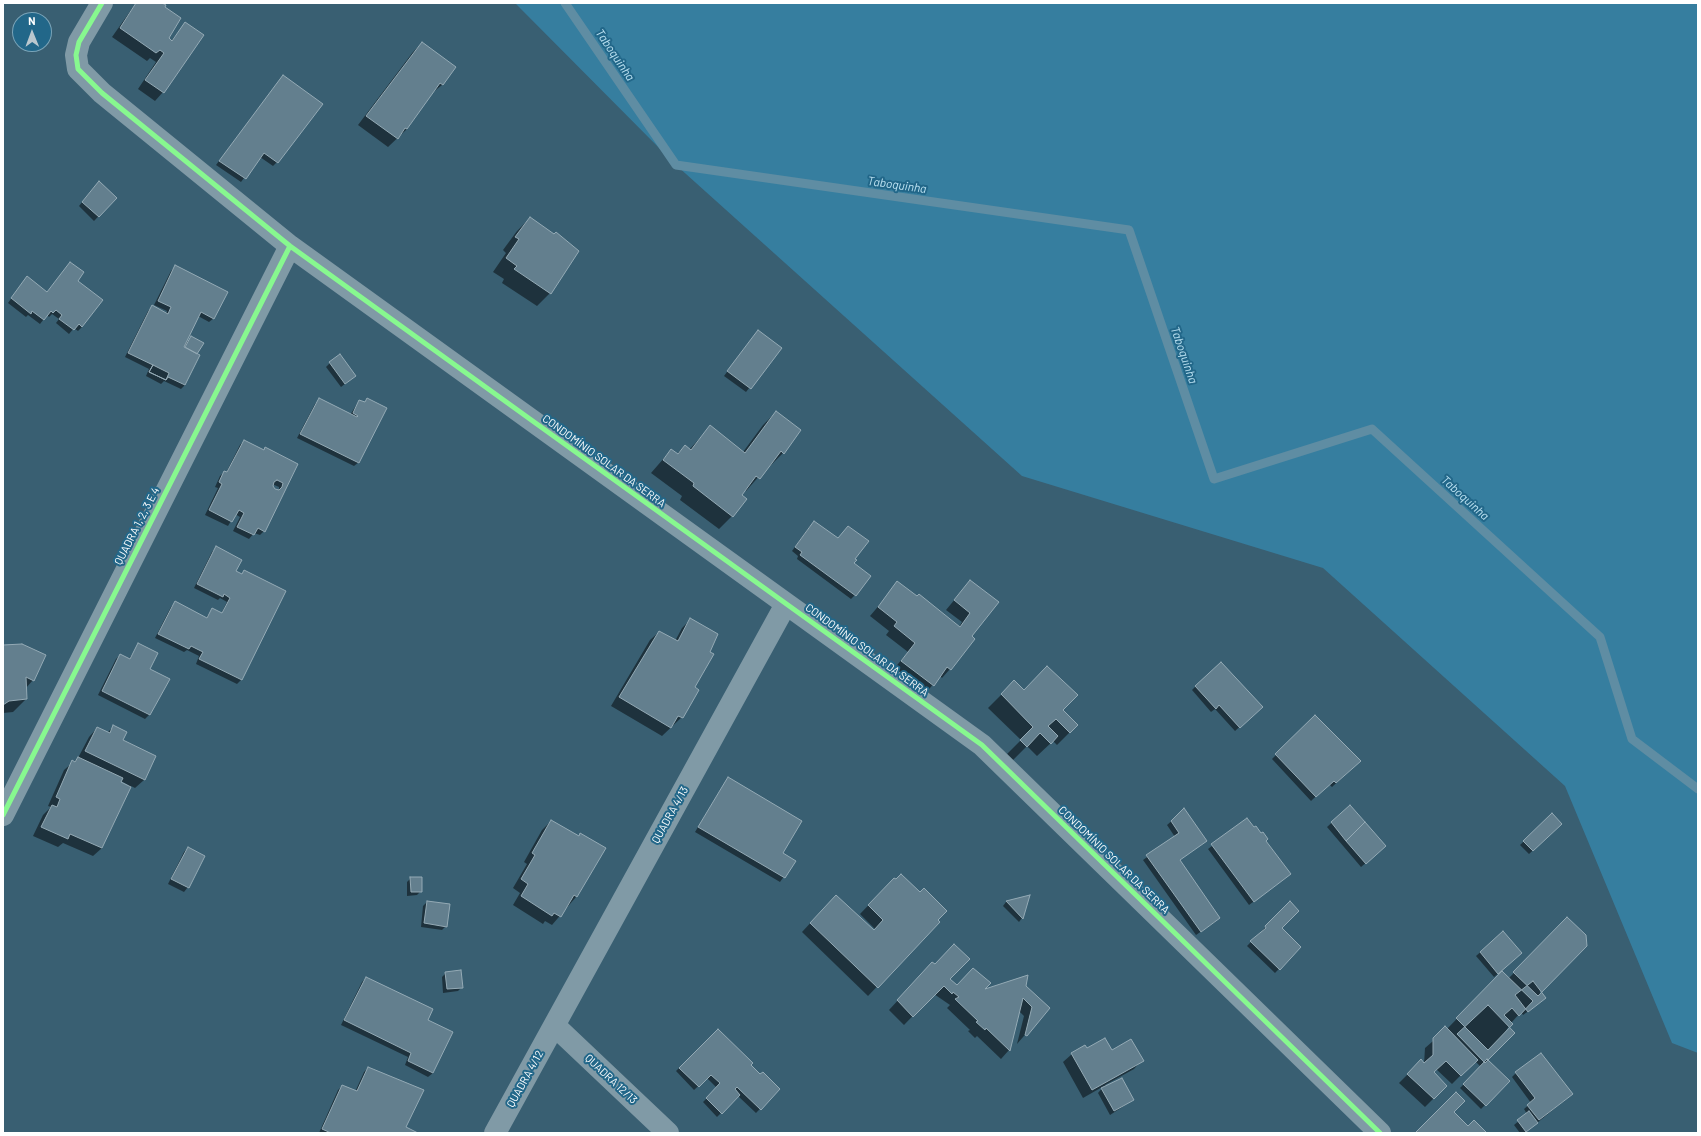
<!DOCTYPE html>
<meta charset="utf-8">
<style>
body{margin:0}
#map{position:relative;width:1701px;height:1136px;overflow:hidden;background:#395f72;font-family:Barlow,sans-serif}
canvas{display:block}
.frame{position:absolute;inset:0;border:4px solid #fff;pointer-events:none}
.north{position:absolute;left:12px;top:12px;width:40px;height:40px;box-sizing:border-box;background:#226789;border:1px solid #7aa4b8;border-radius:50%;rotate:359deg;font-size:11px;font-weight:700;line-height:16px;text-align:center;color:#fff}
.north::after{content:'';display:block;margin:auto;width:14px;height:18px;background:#bac7ce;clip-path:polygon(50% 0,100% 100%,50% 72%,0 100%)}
</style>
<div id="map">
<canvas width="1701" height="1136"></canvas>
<div class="frame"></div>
<div class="north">N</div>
</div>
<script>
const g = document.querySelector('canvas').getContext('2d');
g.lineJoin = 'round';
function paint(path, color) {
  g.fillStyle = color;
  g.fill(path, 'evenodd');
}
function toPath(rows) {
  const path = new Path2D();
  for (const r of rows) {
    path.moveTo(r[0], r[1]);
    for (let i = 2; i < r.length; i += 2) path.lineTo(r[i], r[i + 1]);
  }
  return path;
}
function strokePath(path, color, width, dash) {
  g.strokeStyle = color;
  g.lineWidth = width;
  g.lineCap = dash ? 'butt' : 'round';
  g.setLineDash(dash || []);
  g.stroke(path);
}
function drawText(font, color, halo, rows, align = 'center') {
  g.font = font + ' Barlow,sans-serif';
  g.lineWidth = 4;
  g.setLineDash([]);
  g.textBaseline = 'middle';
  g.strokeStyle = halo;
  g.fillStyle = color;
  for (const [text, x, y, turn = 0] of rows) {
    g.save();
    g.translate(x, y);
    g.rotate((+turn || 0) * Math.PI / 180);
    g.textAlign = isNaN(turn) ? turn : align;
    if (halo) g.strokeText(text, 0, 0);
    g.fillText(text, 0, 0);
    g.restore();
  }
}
paint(toPath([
 [515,3,1698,3,1698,1053,1672,1043,1565,786,1323,568,1022,476,676,165]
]), '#367e9f');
paint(toPath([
 [136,3,161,3,163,7,168,39,171,41,186,23,163,92,155,101,138,89,156,62,150,58,147,61,112,37],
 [422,43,455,67,442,85,432,93,407,129,388,147,358,125,413,52],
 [283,76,277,162,273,166,260,157,241,182,216,165],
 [95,186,116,198,94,221,79,206],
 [530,218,550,293,537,306,502,283,504,279,493,272,506,253,503,250,517,231],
 [70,263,77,281,82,327,78,331,74,328,69,334,56,323,59,319,52,314,49,317,47,315,40,324,28,315,26,317,8,303,23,282,47,292],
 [175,267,214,318,209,322,198,316,184,344,192,337,196,354,185,385,181,389,164,381,161,384,146,376,149,369,125,357,148,311,152,307,166,314,167,311,154,305,171,271],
 [754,336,780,349,746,392,724,376],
 [330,363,355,376,341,387,326,367],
 [367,399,359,462,354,466,297,438,315,404,319,400,350,415,359,401,364,403],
 [776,412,783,453,770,466,769,465,746,491,744,490,732,516,719,529,680,500,682,496,651,473,671,450,677,454,685,446,689,450,710,427,743,452,763,425],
 [244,441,263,451,265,449,297,465,264,531,260,535,254,533,249,539,233,531,240,517,235,514,228,526,205,515,218,488,215,487,220,476,224,472,226,473,240,445],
 [272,484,279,487,279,491,272,487],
 [810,526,838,539,848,527,854,559,855,595,851,599,797,559,798,556,792,551],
 [216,548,235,571,241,574,244,572,285,592,241,680,237,684,196,664,199,656,187,650,184,652,155,638,171,607,175,603,206,618,212,609,221,614,227,602,220,598,218,600,194,588,212,552],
 [970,581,971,636,950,669,942,678,940,676,925,694,893,670,908,652,886,635,889,631,870,616,898,583,959,627,962,622,946,610],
 [691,619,694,688,682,717,662,736,611,706,650,640,659,632,675,641,682,628],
 [138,645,149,669,149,715,145,719,98,695,116,659,120,655,129,659],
 [3,646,33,680,26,688,26,699,13,712,3,713],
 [1014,682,1024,691,1061,711,1077,725,1057,745,1053,741,1037,756,1027,746,1013,760,1007,754,1021,740,988,708],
 [1196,686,1257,711,1235,731,1215,709,1211,712,1192,690],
 [1315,716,1356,765,1332,787,1329,784,1311,801,1272,759],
 [114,726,122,740,155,756,144,780,135,788,131,786,102,848,93,856,63,843,58,847,33,836,43,815,51,807,48,806,64,770,78,758,89,737,97,728,107,733],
 [121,781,128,785,127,786,119,783],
 [728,778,782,854,795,861,780,882,695,832],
 [1350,806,1381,850,1361,867,1327,827],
 [1184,810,1179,861,1215,922,1196,935,1143,860,1175,837,1167,825],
 [1552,814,1561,824,1529,854,1520,845],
 [1247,819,1261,834,1290,874,1249,905,1208,849],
 [551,821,578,837,605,848,576,897,552,925,545,921,543,924,513,905,520,893,513,888,527,864,524,862,542,830],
 [188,848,204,857,188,887,184,892,168,884,184,852],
 [411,878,421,891,417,895,407,896,407,882],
 [885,888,920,894,939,922,868,996,802,932,827,905,873,931,875,929,860,914],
 [1028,897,1022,918,1019,922,1003,906,1006,902],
 [427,902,446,926,442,930,421,927,423,906],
 [1290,902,1281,928,1300,947,1275,973,1247,946],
 [1567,918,1540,992,1541,1002,1523,1015,1521,1012,1511,1023,1487,1060,1509,1081,1481,1109,1460,1088,1481,1067,1475,1061,1452,1084,1436,1069,1433,1072,1446,1086,1425,1107,1399,1083,1421,1061,1424,1064,1425,1048,1447,1029,1502,972,1509,978],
 [1503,932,1517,957,1494,977,1476,956],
 [924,972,948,979,957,986,982,991,1025,986,1048,1008,1017,1044,1024,1016,1019,1011,1009,1050,1001,1059,977,1036,975,1038,968,1031,970,1030,947,1008,950,1005,934,994,904,1025,889,1010],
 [446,973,462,987,458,991,443,993,442,977],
 [366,978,426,1020,452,1032,433,1073,428,1077,405,1065,408,1057,341,1025,362,982],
 [718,1030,760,1076,779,1089,756,1113,738,1096,717,1117,703,1102,717,1088,707,1078,694,1090,676,1071],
 [1087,1049,1112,1051,1142,1060,1134,1069,1105,1085,1133,1100,1110,1115,1098,1093,1104,1086,1083,1098,1063,1062,1072,1054],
 [368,1068,405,1128,416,1133,319,1133,338,1090,342,1086,355,1092,364,1072],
 [1516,1073,1572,1094,1525,1133,1520,1133,1514,1125,1527,1114,1524,1109,1531,1103,1512,1077]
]), '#0007');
strokePath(toPath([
 [565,3,676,165,1129,230,1214,479,1372,429,1600,637,1632,739,1698,789]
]), '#5f8da3', 9);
const building = toPath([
 [136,3,162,3,166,5,165,7,181,18,169,38,172,41,185,22,204,35,164,93,145,80,164,53,160,50,156,53,120,28,136,3],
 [422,42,456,67,443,85,440,83,407,129,405,128,398,139,366,116,422,42],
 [283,75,323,104,278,163,264,153,246,179,219,161,283,75],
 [99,181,117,198,99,217,82,202,99,181],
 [530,217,554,234,556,232,579,251,551,294,514,269,517,266,506,258,519,239,515,237,530,217],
 [70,262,84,272,78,281,103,300,82,327,79,324,74,330,59,319,62,315,56,310,53,313,51,311,44,320,32,311,31,314,11,298,27,276,47,292,70,262],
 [175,265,228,292,214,319,201,312,184,347,200,355,185,385,168,377,166,380,149,372,153,365,128,353,152,305,168,314,171,307,158,301,175,265],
 [758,330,782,348,751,389,727,371,758,330],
 [191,336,204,343,197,354,185,347,191,336],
 [340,354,356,376,345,384,329,362,340,354],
 [153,365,169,373,166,380,149,372,153,365],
 [319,398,357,417,358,416,353,413,359,400,365,402,367,398,387,408,359,463,300,434,319,398],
 [776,411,801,430,784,454,781,451,760,479,756,476,742,495,747,499,733,517,693,486,694,483,663,460,671,449,678,454,685,445,691,450,710,425,745,453,776,411],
 [244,440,264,450,265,447,298,464,265,532,258,528,254,535,237,527,244,513,239,510,232,522,209,510,222,484,219,482,224,471,227,472,244,440],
 [277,480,283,483,282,487,279,490,275,489,273,486,274,482,277,480],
 [814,521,838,538,848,526,869,541,855,559,857,560,854,563,871,576,856,596,800,555,802,552,795,547,814,521],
 [216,546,242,560,236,571,242,574,244,570,286,591,242,680,199,659,203,652,191,646,189,649,158,634,175,601,207,618,212,608,222,613,230,598,224,594,223,597,197,584,216,546],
 [970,580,999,602,972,636,975,639,951,670,947,667,934,686,901,661,915,643,894,626,897,622,878,607,897,581,917,596,919,594,960,627,970,613,954,600,970,580],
 [690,618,718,634,710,652,714,654,695,687,699,690,683,718,678,716,671,728,619,697,659,631,678,641,690,618],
 [138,643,158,653,150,669,170,679,150,715,102,691,120,654,130,659,138,643],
 [22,644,46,655,34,681,26,677,27,699,9,701,3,705,3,645,22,644],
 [1221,662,1263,707,1240,728,1219,705,1216,709,1195,686,1221,662],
 [1047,666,1078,695,1063,710,1078,725,1070,733,1056,719,1048,726,1058,736,1051,744,1040,733,1027,747,1020,740,1033,727,1001,694,1014,680,1024,690,1047,666],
 [1315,715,1361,761,1336,783,1334,781,1316,797,1275,754,1315,715],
 [113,725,127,732,123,740,156,756,145,780,85,751,97,727,110,733,113,725],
 [78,757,123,778,121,782,131,787,102,848,70,834,68,839,41,827,52,805,57,807,60,799,56,797,72,760,75,762,78,757],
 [728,777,802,821,783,853,796,861,785,878,698,827,728,777],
 [1350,805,1365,822,1346,841,1331,822,1350,805],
 [1184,808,1207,841,1180,860,1220,918,1201,932,1146,855,1179,833,1171,821,1184,808],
 [1552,813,1562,824,1533,851,1523,841,1552,813],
 [1247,818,1254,827,1256,826,1261,833,1263,832,1268,839,1266,841,1291,874,1254,902,1211,844,1247,818],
 [551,820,579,836,580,833,606,848,577,897,574,895,561,917,554,913,552,916,521,896,528,884,521,879,535,855,532,853,551,820],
 [1365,822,1386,846,1366,864,1346,841,1365,822],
 [188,847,205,856,189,888,171,879,188,847],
 [901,874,920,892,924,888,947,911,938,920,940,922,878,988,810,923,836,895,874,930,883,920,868,905,894,878,896,879,901,874],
 [410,877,422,877,422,892,411,892,410,877],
 [1030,895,1023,919,1006,901,1030,895],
 [427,901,450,904,447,927,424,923,427,901],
 [1290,901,1299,911,1282,928,1301,947,1280,970,1250,941,1266,928,1265,926,1290,901],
 [1567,917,1586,935,1587,946,1538,996,1513,972,1567,917],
 [1503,931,1522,953,1498,974,1480,952,1503,931],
 [954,944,970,959,950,979,957,985,973,968,991,983,985,989,1028,975,1026,986,1050,1008,1027,1036,1025,1035,1032,1007,1023,998,1010,1051,986,1028,985,1030,976,1022,978,1021,955,999,959,997,953,992,952,994,944,986,913,1017,897,1000,932,962,935,964,954,944],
 [461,970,463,988,447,989,445,972,461,970],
 [1502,971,1533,1001,1519,1016,1512,1008,1504,1015,1513,1024,1488,1050,1456,1018,1502,971],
 [366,977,433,1009,428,1020,453,1032,433,1073,408,1061,411,1053,344,1020,366,977],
 [1533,981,1546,998,1528,1012,1515,995,1533,981],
 [1488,1005,1515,1033,1485,1063,1457,1034,1488,1005],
 [1445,1026,1478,1060,1461,1076,1446,1061,1434,1072,1447,1086,1434,1099,1407,1074,1421,1059,1424,1063,1433,1055,1433,1038,1445,1026],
 [718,1029,753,1063,751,1065,760,1074,763,1072,780,1089,761,1110,737,1087,735,1089,740,1095,722,1114,706,1098,720,1083,711,1075,699,1087,679,1068,718,1029],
 [1105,1038,1112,1050,1131,1039,1144,1061,1092,1090,1071,1053,1085,1045,1087,1048,1105,1038],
 [1541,1053,1573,1094,1539,1120,1527,1105,1535,1098,1515,1072,1541,1053],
 [1487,1059,1510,1081,1486,1106,1463,1084,1487,1059],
 [368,1067,424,1090,406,1127,418,1133,331,1133,322,1129,342,1085,357,1091,368,1067],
 [1122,1078,1134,1100,1114,1111,1101,1088,1122,1078],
 [1456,1092,1465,1101,1454,1112,1468,1126,1474,1120,1487,1133,1415,1133,1456,1092],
 [1529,1111,1538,1123,1526,1132,1517,1120,1529,1111]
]);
paint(building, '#637f8e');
strokePath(building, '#94aab5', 1);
strokePath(toPath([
 [102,3,79,42,76,55,78,69,102,93,290,246,982,745,1380,1133],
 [3,815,290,246],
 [555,1026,668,1133],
 [495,1133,786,604]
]), '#809aa6', 22);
strokePath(toPath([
 [102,3,79,42,76,55,78,69,102,93,290,246,982,745,1380,1133],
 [3,815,290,246]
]), '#87f88f', 5);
drawText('11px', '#fff', '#226789', [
 ["CONDOMÍNIO SOLAR DA SERRA",604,461,36],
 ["QUADRA 1, 2, 3 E 4",137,526,-63],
 ["CONDOMÍNIO SOLAR DA SERRA",867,650,36],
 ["QUADRA 4/13",670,815,-61],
 ["CONDOMÍNIO SOLAR DA SERRA",1114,860,44],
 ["QUADRA 4/12",525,1079,-61],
 ["QUADRA 12/13",611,1079,43]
]);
drawText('italic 12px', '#bce2f2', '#226789', [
 ["Taboquinha",615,55,56],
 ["Taboquinha",897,185,8],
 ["Taboquinha",1184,355,71],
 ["Taboquinha",1465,498,42]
]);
</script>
